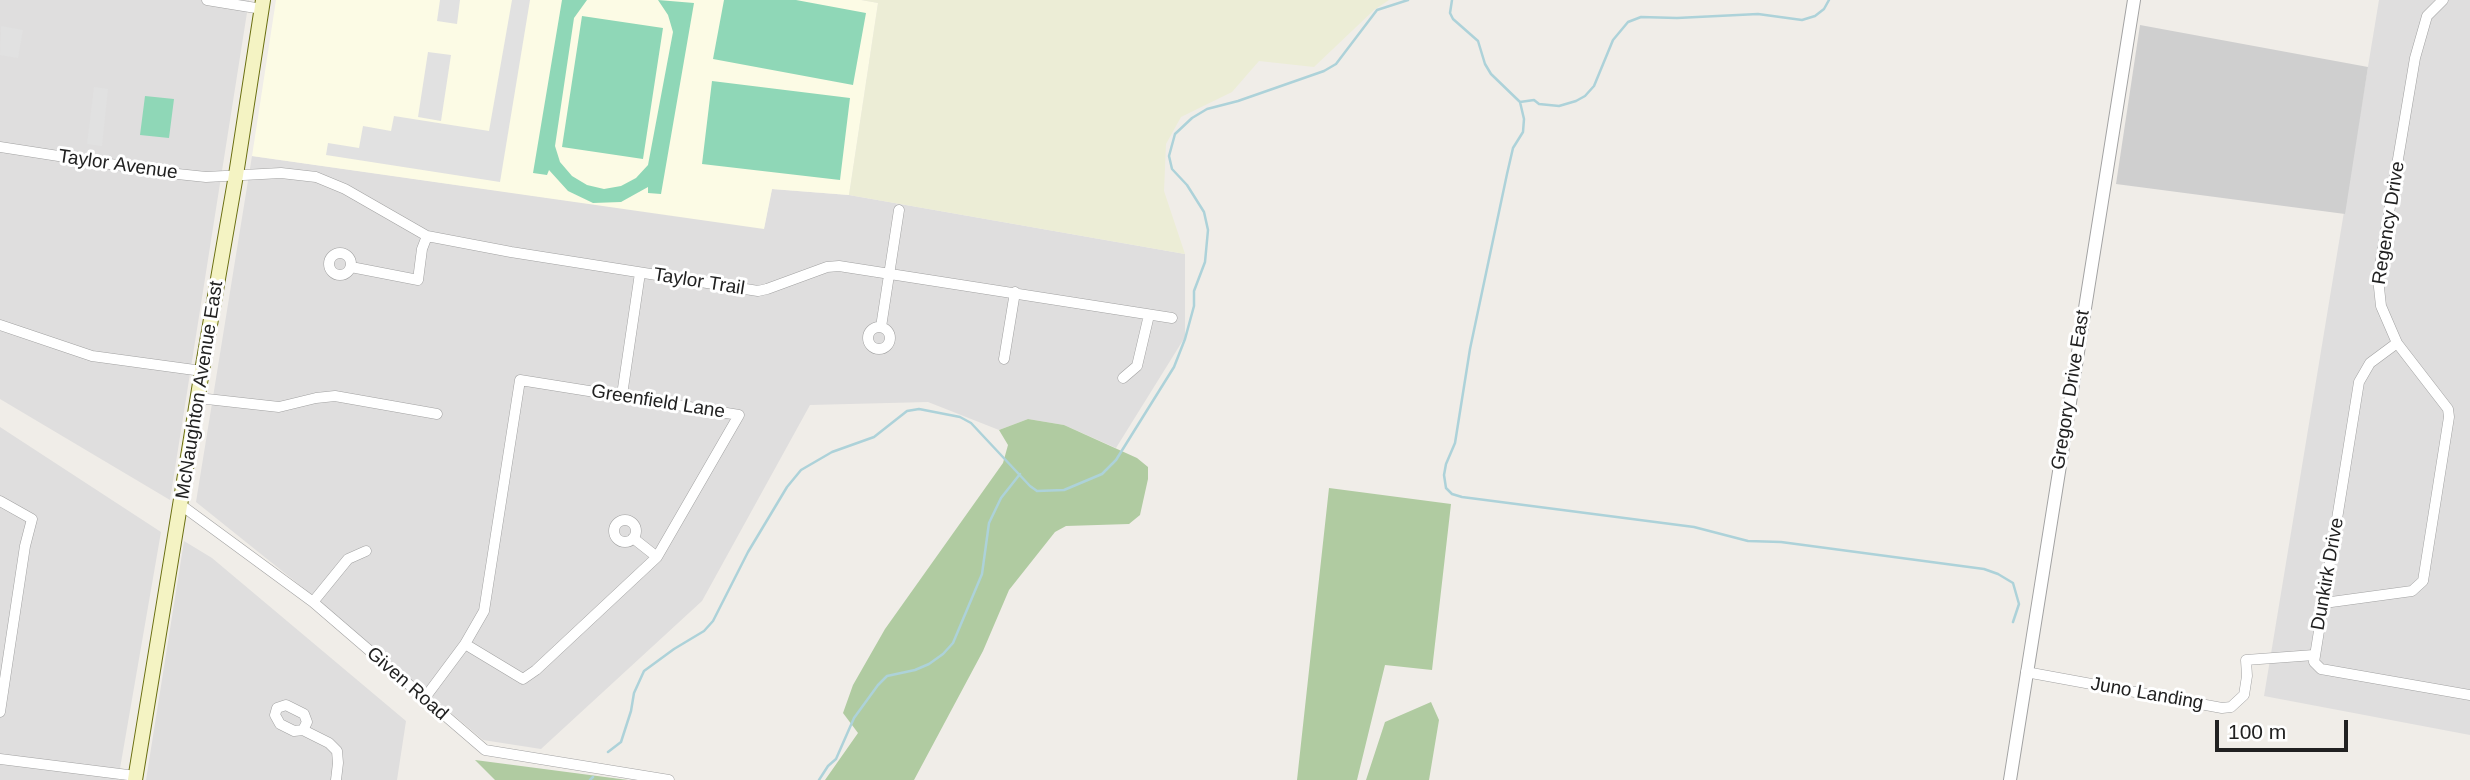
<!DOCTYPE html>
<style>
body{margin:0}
#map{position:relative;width:2470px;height:780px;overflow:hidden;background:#f0ede8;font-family:Helvetica,sans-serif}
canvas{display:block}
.scale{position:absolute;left:2215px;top:720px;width:133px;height:32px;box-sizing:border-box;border:4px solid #212121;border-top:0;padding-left:9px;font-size:21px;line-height:24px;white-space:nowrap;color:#212121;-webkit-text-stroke:5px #fff;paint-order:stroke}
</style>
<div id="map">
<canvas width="2470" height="780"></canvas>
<div class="scale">100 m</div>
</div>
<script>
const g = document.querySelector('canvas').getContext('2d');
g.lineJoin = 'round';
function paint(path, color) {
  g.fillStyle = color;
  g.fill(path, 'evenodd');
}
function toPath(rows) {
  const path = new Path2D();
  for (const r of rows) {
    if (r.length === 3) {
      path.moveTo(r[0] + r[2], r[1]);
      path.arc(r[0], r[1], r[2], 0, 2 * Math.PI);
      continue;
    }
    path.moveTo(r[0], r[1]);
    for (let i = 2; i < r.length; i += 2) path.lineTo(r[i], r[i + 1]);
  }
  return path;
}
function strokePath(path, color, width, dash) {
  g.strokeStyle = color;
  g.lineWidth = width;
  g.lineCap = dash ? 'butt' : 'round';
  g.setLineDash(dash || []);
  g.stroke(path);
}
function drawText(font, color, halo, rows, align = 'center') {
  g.font = font + ' Helvetica,sans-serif';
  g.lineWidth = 6;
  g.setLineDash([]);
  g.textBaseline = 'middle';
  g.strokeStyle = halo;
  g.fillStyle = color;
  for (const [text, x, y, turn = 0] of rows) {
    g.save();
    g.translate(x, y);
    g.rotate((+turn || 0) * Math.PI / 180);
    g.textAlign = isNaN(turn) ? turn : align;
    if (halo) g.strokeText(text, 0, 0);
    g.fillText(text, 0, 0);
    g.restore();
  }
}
paint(toPath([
 [0,0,249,0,170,500,0,399],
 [2379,0,2470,0,2470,735,2264,696],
 [252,156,764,228,772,189,849,195,1185,254,1185,337,1116,448,1064,425,1028,419,999,430,928,402,810,405,702,601,541,749,483,740,307,591,196,502],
 [0,427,161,532,118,780,0,780],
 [184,541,212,558,406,721,397,780,146,780]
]), '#dfdede');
paint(toPath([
 [276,0,861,0,878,3,849,195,772,189,764,229,252,156]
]), '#fcfbe5');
paint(toPath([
 [2140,25,2368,67,2345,214,2116,184]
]), '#cfcfcf');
paint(toPath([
 [861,0,1389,0,1374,10,1314,67,1259,61,1232,92,1181,117,1166,144,1164,191,1185,254,849,195,878,3]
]), '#ecedd6');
paint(toPath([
 [1028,419,1064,425,1137,458,1148,467,1148,479,1140,515,1129,524,1066,526,1055,532,1009,590,983,651,914,780,825,780,858,733,843,713,853,685,885,629,1003,463,1008,445,999,430],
 [1329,488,1451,504,1432,670,1385,665,1357,780,1297,780],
 [1431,702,1439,720,1429,780,1366,780,1385,722],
 [475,760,628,780,495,780]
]), '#b0cba1');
paint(toPath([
 [562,0,587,0,574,18,555,146,560,162,572,176,587,185,604,189,621,186,636,178,648,165,673,32,668,15,658,0,694,3,661,194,648,193,648,187,621,202,593,203,568,191,549,170,547,175,533,173],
 [724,0,796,0,866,13,853,85,713,59],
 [582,16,663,28,643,159,562,147],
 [712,81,850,98,840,180,702,164],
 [145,96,174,99,169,138,140,135]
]), '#8fd7b7');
paint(toPath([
 [440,0,460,0,457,24,437,21],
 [512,0,530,0,500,182,326,155,328,143,359,148,363,126,391,131,394,116,489,131],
 [1,26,23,30,18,58,0,55],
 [428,52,451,55,441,121,418,117],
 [94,87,108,89,102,146,87,144]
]), '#e1e1e1');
strokePath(toPath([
 [1452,0,1450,13,1453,19,1478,41,1485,64,1491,74,1520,102,1524,119,1523,132,1513,148,1507,174,1470,349,1455,443,1446,464,1444,475,1446,488,1452,494,1462,497,1694,527,1748,541,1781,542,1984,569,1998,574,2013,583,2019,604,2013,622],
 [1520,102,1534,100,1539,104,1559,106,1576,101,1585,96,1594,86,1613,40,1628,22,1641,17,1677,18,1758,14,1802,20,1815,16,1824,9,1829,0],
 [608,752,621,742,631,711,634,693,644,671,674,649,704,631,713,621,748,552,787,487,801,470,832,452,874,437,907,411,919,409,960,417,971,423,1030,486,1037,491,1064,490,1102,474,1116,460,1174,367,1185,339,1194,306,1194,291,1205,262,1208,230,1204,212,1187,185,1172,169,1169,156,1175,134,1192,118,1207,109,1238,101,1324,71,1336,64,1377,10,1408,0],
 [590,780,593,777],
 [819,780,828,766,836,759,854,718,878,685,887,676,915,670,929,664,943,654,953,643,982,574,989,523,1001,498,1020,474]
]), '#add2d9', 2.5);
const minor = toPath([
 [207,0,262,9],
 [0,147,168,173,206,177,281,173,316,177,345,189,427,236,511,252,758,291,767,289,827,267,839,266,1172,318],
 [340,264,11],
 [351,267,418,280,422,249,427,236],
 [0,325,92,356,202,371],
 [881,327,899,210],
 [879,338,11],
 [2397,343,2370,363,2359,382,2314,662,2321,669,2470,695],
 [1004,359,1015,292],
 [1123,378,1137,366,1149,315],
 [622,395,640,273],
 [198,398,279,407,316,398,335,396,437,414],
 [0,501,32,519,25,546,0,712],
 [181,505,313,602,485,750,669,780],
 [625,531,11],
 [633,538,657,557],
 [313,602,348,559,366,551],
 [2324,603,2412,591,2423,581,2449,417,2448,409,2397,343,2381,306,2378,278,2415,58,2427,16,2443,0],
 [2026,672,2222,708,2231,707,2244,695,2247,676,2246,660,2314,655],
 [424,699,465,644,484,611,520,380,739,415,657,557,536,670,523,679,465,644],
 [303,730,307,722,304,714,286,705,277,708,275,715,280,724,294,731,303,730,329,743,337,751,338,763,336,780],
 [0,759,136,776]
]);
const tertiary = toPath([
 [2010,780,2134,0]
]);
const secondary = toPath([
 [135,780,202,371,236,175,263,0]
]);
strokePath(minor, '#a2a2a2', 11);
strokePath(tertiary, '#a2a2a2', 14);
strokePath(secondary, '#6a6f10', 16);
strokePath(minor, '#fff', 10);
strokePath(tertiary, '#fff', 12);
strokePath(secondary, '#f4f3c3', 14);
drawText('19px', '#212121', '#fff', [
 ["Taylor Avenue",118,165,8],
 ["Regency Drive",2389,223,-81],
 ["Taylor Trail",699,282,9],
 ["McNaughton Avenue East",200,390,-81],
 ["Gregory Drive East",2071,390,-81],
 ["Greenfield Lane",658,402,9],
 ["Dunkirk Drive",2328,574,-80],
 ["Given Road",407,684,41],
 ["Juno Landing",2147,694,10]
]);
</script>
